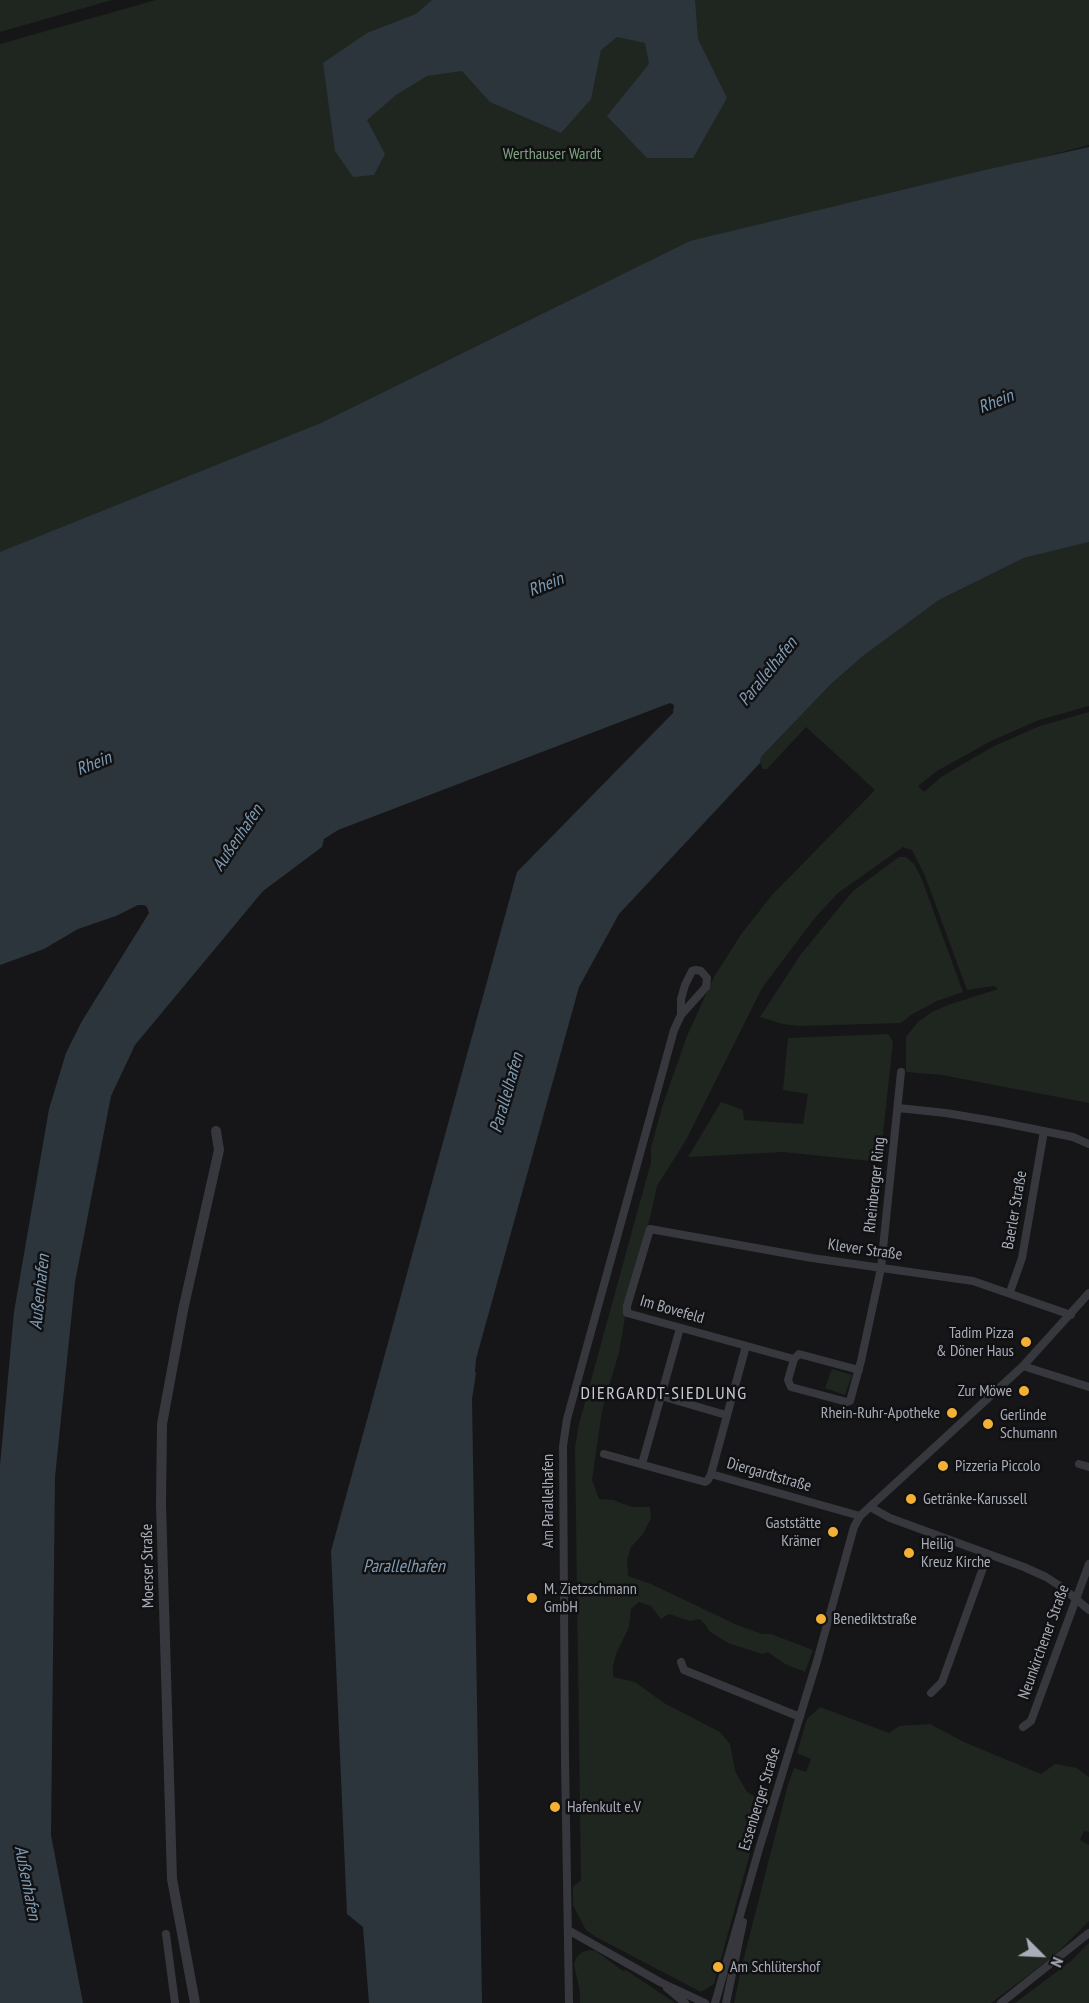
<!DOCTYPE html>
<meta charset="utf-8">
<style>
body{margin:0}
#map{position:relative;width:1089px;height:2003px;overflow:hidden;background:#161618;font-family:"PT Sans Narrow",sans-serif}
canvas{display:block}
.north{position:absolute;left:1011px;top:1925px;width:60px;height:60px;-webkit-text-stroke:4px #111113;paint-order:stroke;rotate:114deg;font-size:16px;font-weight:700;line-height:24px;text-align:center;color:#a8adb8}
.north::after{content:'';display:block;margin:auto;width:21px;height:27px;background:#a8adb8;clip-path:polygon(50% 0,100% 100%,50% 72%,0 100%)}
</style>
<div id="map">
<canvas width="1089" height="2003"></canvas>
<div class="north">N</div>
</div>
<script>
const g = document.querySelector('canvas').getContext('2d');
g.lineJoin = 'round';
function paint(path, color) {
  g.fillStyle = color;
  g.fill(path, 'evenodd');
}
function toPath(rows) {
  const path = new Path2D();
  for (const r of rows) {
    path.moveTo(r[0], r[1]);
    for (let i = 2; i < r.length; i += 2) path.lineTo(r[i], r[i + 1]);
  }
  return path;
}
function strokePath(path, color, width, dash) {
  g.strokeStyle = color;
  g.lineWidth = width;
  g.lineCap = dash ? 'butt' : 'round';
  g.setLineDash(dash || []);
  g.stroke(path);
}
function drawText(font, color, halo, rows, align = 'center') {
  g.font = font + ' "PT Sans Narrow",sans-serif';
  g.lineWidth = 5;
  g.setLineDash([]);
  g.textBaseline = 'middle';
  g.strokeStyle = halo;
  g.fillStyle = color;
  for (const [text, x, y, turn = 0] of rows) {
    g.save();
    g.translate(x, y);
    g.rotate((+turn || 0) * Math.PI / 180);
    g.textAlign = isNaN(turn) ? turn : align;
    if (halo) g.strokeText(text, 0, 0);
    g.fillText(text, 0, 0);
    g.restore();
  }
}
paint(toPath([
 [0,0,112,0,0,32],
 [156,0,1089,0,1089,145,921,189,476,358,0,564,0,44],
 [1089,542,1089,706,1039,720,991,741,937,771,918,786,924,792,941,777,994,746,1040,726,1089,712,1089,1103,942,1075,906,1072,906,1037,918,1022,932,1012,948,1005,998,989,994,986,967,990,925,876,912,850,903,847,838,893,814,919,762,988,686,1140,657,1186,651,1214,623,1312,625,1318,619,1352,602,1411,592,1480,599,1499,613,1500,632,1507,650,1507,651,1518,643,1534,631,1547,627,1560,628,1576,651,1584,737,1625,762,1634,771,1634,813,1650,805,1672,785,1664,768,1652,762,1654,728,1643,709,1631,705,1624,699,1619,690,1621,669,1614,661,1619,651,1606,639,1602,631,1609,629,1627,616,1654,613,1666,613,1677,635,1682,664,1703,720,1732,730,1744,735,1771,747,1792,757,1798,757,1828,714,1984,701,1992,596,1937,586,1930,573,1905,573,1887,581,1880,575,1447,579,1424,651,1162,651,1148,662,1107,687,1036,714,977,742,933,772,895,875,790,806,727,767,769,763,769,760,763,761,757,831,684,863,656,939,600,1024,558],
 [899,857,906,857,914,864,921,877,963,992,937,1001,911,1015,901,1023,799,1026,783,1024,760,1017,801,954,853,891],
 [888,1034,893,1041,880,1162,783,1152,688,1157,721,1102,743,1110,744,1120,803,1124,808,1094,783,1090,788,1038],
 [832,1369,852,1375,845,1395,825,1388],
 [820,1707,889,1733,899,1726,930,1724,964,1742,1041,1774,1055,1764,1077,1768,1089,1777,1089,1832,1084,1831,1080,1840,1089,1845,1089,1921,1055,1955,991,2003,734,2003,743,1961,788,1785,794,1768,806,1772,811,1759,797,1753,807,1719],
 [1089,1943,1089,2003,1015,2003,1071,1961],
 [590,1950,596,1951,623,1971,626,1970,675,2003,580,2003,580,1991,574,1965,576,1958,582,1952]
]), '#1e261f');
paint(toPath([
 [432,0,695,0,698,39,727,98,693,158,647,158,607,116,649,64,645,43,617,37,601,50,591,99,561,133,490,102,462,71,427,76,396,95,367,120,385,154,374,175,353,177,335,151,323,63,367,33,416,14],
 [1089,147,1089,542,1024,558,939,600,863,656,831,684,761,757,760,763,619,914,579,987,476,1359,475,1372,476,1373,472,1399,482,2003,369,2003,363,1927,347,1914,331,1551,517,872,673,713,674,705,670,703,338,830,324,839,322,847,263,891,135,1045,111,1096,75,1282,55,1477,51,1835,83,2003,0,2003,0,1466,14,1312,49,1109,66,1053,82,1021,149,913,147,907,144,905,138,905,116,916,78,929,44,949,0,965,0,552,321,423,690,241,985,170]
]), '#2c353c');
strokePath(toPath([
 [898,1108,946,1113,999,1122,1073,1137,1089,1144],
 [1010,1292,1022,1258,1044,1131],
 [794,1359,788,1380,791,1387,847,1402,850,1401,861,1361,881,1268,901,1072],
 [1023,1366,1089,1387],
 [859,1370,799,1354,794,1359,627,1313,627,1306,650,1229,812,1258,973,1281,1071,1315],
 [661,1396,726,1415],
 [604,1454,705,1482,708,1480,711,1474,860,1516],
 [642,1464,680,1328],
 [1079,1464,1089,1467],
 [711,1474,746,1346],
 [870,1507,890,1518,1024,1567,1046,1577,1063,1588,1089,1610],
 [681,1662,684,1670,800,1717],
 [931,1693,942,1682,988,1554],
 [1023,1727,1031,1721,1089,1564],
 [568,1930,660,1982,705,2003],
 [166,1934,175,2003],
 [667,1988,685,2003],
 [569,2003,565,1759,563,1446,567,1419,674,1030,681,1015,681,999,685,985,692,971,696,970,701,971,707,978,706,987,681,1015],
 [715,2003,759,1849,817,1661,854,1527,860,1516,1023,1366,1089,1293],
 [726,2003,743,1922],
 [1001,2003,1089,1933]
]), '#37383d', 8);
strokePath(toPath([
 [195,2003,172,1879,161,1504,162,1424,183,1310,219,1150,216,1131]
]), '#37383d', 10);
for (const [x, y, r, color] of [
 [1026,1342,6,"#f2b134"],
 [1024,1391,6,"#f2b134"],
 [952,1413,6,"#f2b134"],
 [988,1424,6,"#f2b134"],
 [943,1466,6,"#f2b134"],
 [911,1499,6,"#f2b134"],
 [833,1532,6,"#f2b134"],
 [909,1553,6,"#f2b134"],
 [532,1598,6,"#f2b134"],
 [821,1619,6,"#f2b134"],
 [555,1807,6,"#f2b134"],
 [718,1967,6,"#f2b134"]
]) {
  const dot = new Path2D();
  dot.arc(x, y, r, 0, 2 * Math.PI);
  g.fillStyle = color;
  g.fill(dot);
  strokePath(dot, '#111113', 2);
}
drawText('16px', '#7fa381', '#111113', [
 ["Werthauser Wardt",552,154]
]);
drawText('16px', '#a8adb8', '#111113', [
 ["Rheinberger Ring",875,1185,-84],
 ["Baerler Straße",1015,1210,-80],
 ["Klever Straße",865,1250,8],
 ["Im Bovefeld",672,1310,16],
 ["Diergardtstraße",769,1475,16],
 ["Am Parallelhafen",548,1501,-90],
 ["Moerser Straße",148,1566,-91],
 ["Neunkirchener Straße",1044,1642,-70],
 ["Essenberger Straße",760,1799,-73]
]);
drawText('16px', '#a8adb8', '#111113', [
 ["Tadim Pizza",1014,1333,"right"],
 ["& Döner Haus",1014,1351,"right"],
 ["Zur Möwe",1012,1391,"right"],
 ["Rhein-Ruhr-Apotheke",940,1413,"right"],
 ["Gerlinde",1000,1415],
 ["Schumann",1000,1433],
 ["Pizzeria Piccolo",955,1466],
 ["Getränke-Karussell",923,1499],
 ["Gaststätte",821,1523,"right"],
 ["Krämer",821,1541,"right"],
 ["Heilig",921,1544],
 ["Kreuz Kirche",921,1562],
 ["M. Zietzschmann",544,1589],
 ["GmbH",544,1607],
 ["Benediktstraße",833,1619],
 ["Hafenkult e.V",567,1807],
 ["Am Schlütershof",730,1967]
], 'left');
drawText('italic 18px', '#7f9bb3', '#111113', [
 ["Rhein",996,402,-22],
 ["Rhein",546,585,-22],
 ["Parallelhafen",768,672,-51],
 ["Rhein",94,764,-22],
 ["Außenhafen",238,838,-56],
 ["Parallelhafen",507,1093,-74],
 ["Außenhafen",40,1292,-84],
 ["Parallelhafen",404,1567],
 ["Außenhafen",27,1883,79]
]);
g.letterSpacing = '1.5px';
drawText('18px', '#c9ccd4', '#111113', [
 ["DIERGARDT-SIEDLUNG",664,1394]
]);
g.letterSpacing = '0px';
</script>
